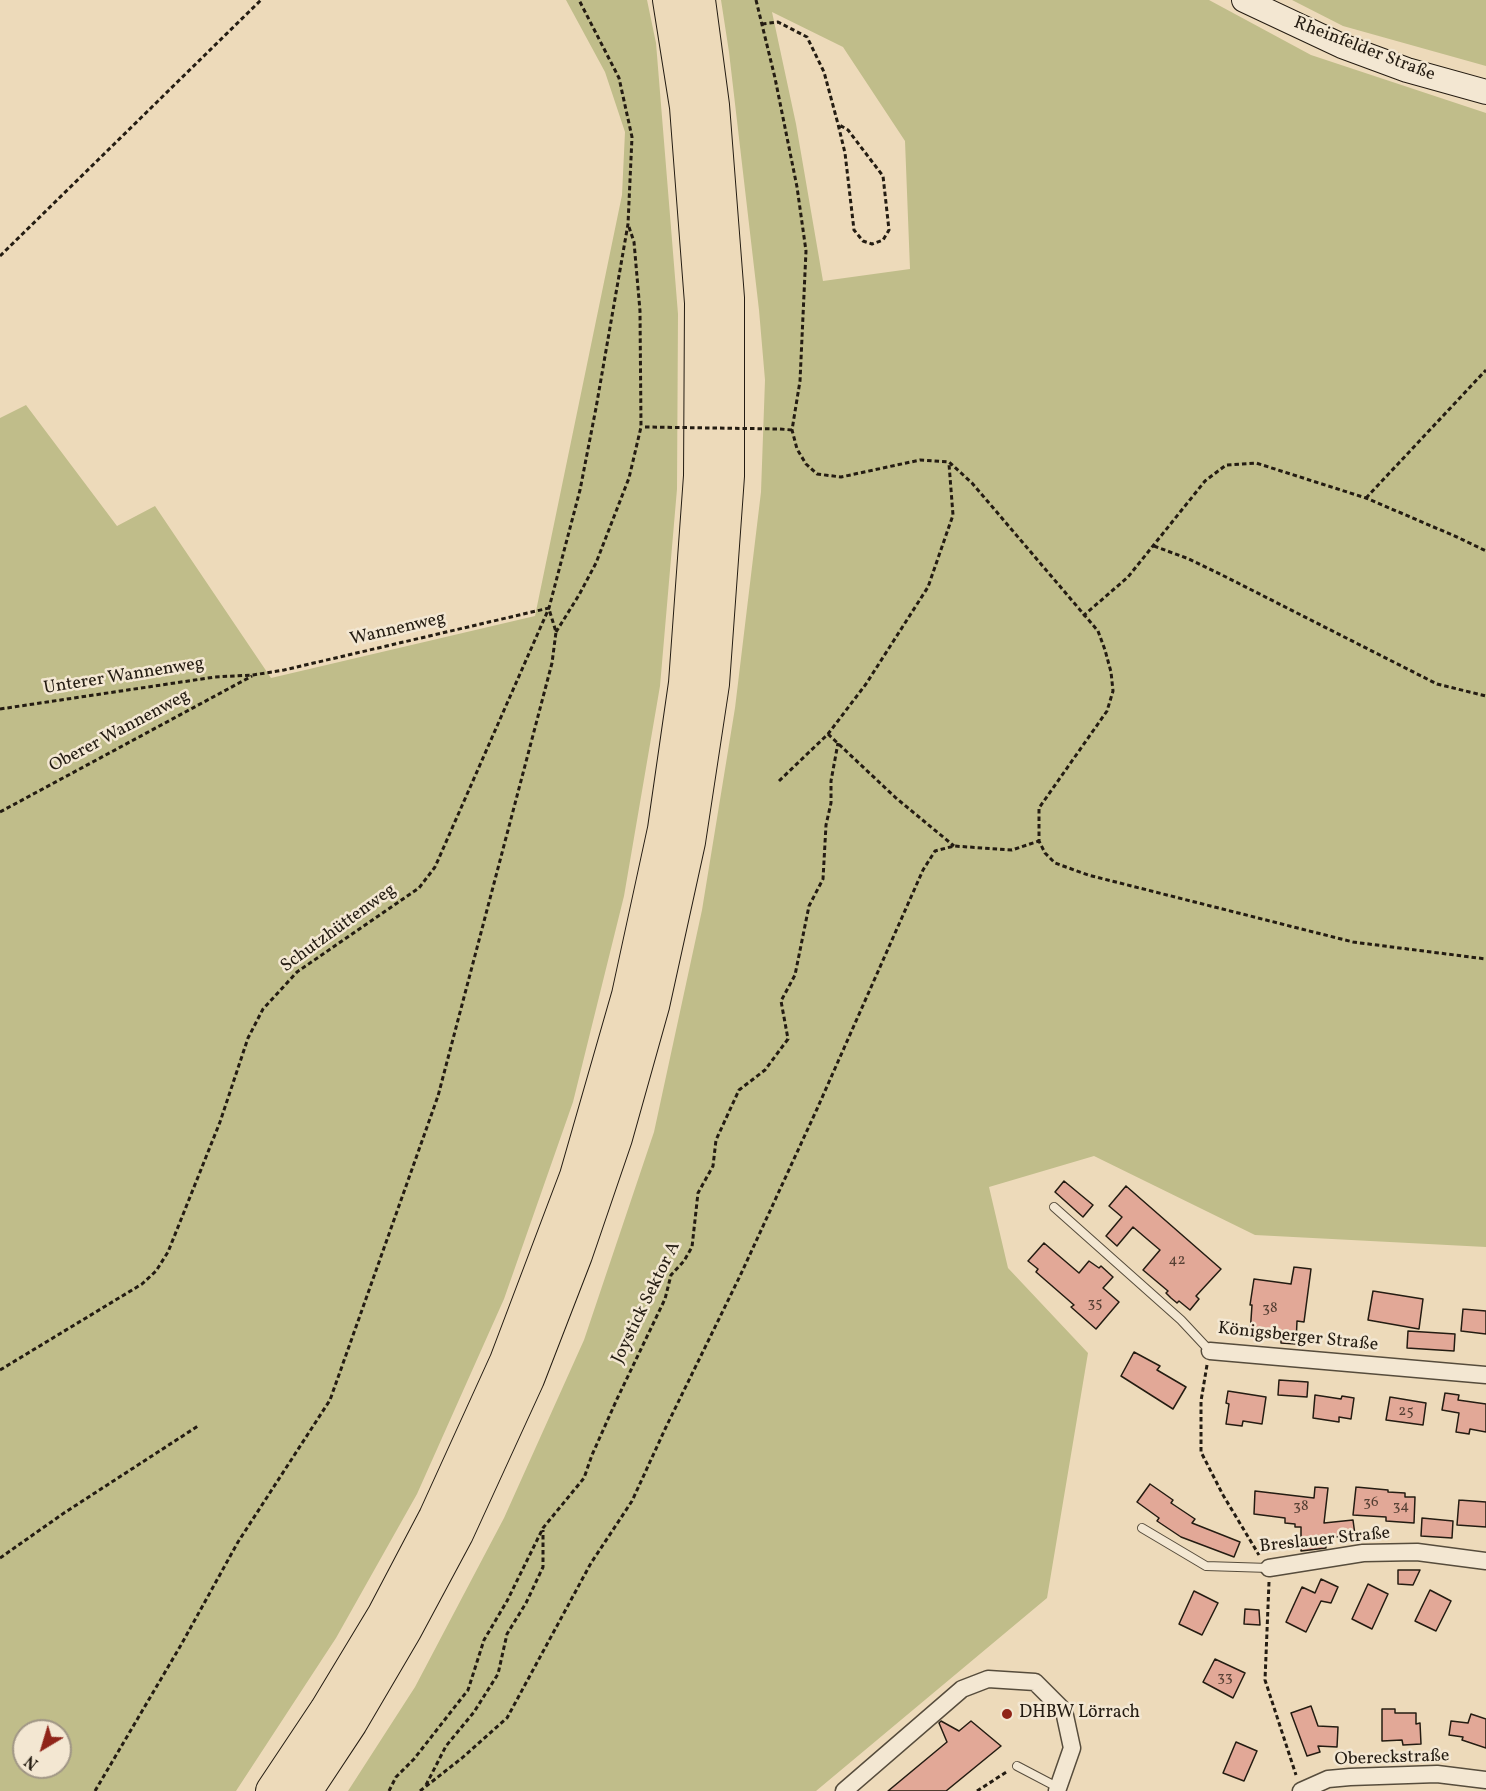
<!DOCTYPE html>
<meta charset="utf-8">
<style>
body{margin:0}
#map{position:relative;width:1486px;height:1791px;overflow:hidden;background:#eddaba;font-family:Vollkorn,serif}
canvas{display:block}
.north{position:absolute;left:12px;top:1719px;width:60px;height:60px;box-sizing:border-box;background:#f3e7d2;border:2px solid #a09685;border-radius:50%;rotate:218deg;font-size:16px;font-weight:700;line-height:24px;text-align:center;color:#241c12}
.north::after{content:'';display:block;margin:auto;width:21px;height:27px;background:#8f2418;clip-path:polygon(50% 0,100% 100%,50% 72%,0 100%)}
</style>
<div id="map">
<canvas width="1486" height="1791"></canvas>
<div class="north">N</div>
</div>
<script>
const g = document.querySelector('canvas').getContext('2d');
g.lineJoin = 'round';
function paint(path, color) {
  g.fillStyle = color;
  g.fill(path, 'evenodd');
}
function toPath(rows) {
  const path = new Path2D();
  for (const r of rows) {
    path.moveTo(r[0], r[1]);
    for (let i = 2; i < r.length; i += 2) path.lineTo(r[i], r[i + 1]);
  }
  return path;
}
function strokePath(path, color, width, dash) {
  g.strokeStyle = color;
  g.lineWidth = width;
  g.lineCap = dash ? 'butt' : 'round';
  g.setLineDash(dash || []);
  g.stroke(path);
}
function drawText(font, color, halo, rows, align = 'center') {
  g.font = font + ' Vollkorn,serif';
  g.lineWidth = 5;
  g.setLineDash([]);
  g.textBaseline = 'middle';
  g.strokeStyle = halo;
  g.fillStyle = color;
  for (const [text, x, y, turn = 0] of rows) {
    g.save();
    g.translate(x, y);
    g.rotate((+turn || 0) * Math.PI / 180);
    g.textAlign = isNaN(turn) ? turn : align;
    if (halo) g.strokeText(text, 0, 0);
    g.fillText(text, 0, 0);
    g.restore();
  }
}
paint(toPath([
 [566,0,647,0,656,43,678,314,677,489,660,686,624,896,573,1102,504,1299,417,1494,336,1638,236,1791,0,1791,0,418,26,405,117,526,155,506,271,678,535,616,622,195,625,132,605,72],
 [24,1731,60,1731,60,1767,24,1767],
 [721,0,1209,0,1311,55,1486,113,1486,1247,1255,1235,1094,1156,989,1187,1008,1268,1088,1353,1047,1598,816,1791,348,1791,415,1687,504,1518,584,1340,654,1132,702,910,735,708,761,492,765,380,759,310,729,52],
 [772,12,843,47,905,141,910,269,823,281,796,124],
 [1292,0,1486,0,1486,66,1343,26]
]), '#c0bd8a');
const building = toPath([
 [1064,1181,1093,1205,1083,1217,1055,1192,1064,1181],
 [1126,1186,1221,1269,1196,1296,1199,1299,1190,1310,1179,1301,1177,1303,1171,1298,1166,1293,1168,1291,1143,1270,1160,1250,1147,1239,1133,1227,1117,1246,1106,1236,1122,1217,1109,1206,1126,1186],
 [1044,1243,1079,1273,1089,1261,1099,1268,1101,1266,1113,1277,1103,1288,1119,1302,1096,1329,1071,1307,1074,1305,1036,1272,1038,1269,1028,1261,1044,1243],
 [1294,1267,1311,1269,1304,1322,1297,1321,1296,1344,1281,1343,1281,1336,1250,1334,1252,1305,1250,1305,1254,1279,1291,1284,1294,1267],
 [1373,1291,1423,1299,1419,1329,1368,1320,1373,1291],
 [1463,1309,1486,1311,1486,1334,1461,1331,1463,1309],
 [1408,1331,1455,1334,1454,1351,1407,1348,1408,1331],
 [1134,1352,1160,1366,1157,1370,1186,1387,1173,1409,1121,1376,1134,1352],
 [1279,1380,1308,1382,1307,1397,1278,1395,1279,1380],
 [1228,1391,1266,1397,1262,1424,1243,1421,1242,1426,1226,1424,1229,1404,1226,1403,1228,1391],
 [1445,1393,1459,1395,1458,1400,1486,1404,1486,1432,1470,1429,1469,1434,1456,1432,1459,1413,1442,1410,1445,1393],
 [1315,1395,1341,1399,1342,1396,1354,1398,1351,1419,1339,1417,1339,1422,1313,1418,1315,1395],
 [1390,1397,1426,1403,1423,1425,1386,1420,1390,1397],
 [1150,1484,1173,1500,1171,1503,1195,1519,1192,1523,1240,1542,1234,1557,1181,1537,1157,1521,1159,1518,1137,1502,1150,1484],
 [1315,1487,1328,1488,1324,1523,1353,1520,1355,1535,1325,1538,1326,1548,1301,1551,1301,1527,1295,1527,1295,1524,1285,1523,1285,1518,1254,1514,1255,1491,1314,1498,1315,1487],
 [1356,1487,1388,1490,1388,1492,1405,1493,1405,1497,1415,1497,1414,1523,1386,1521,1386,1517,1353,1515,1356,1487],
 [1459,1500,1486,1502,1486,1527,1457,1525,1459,1500],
 [1422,1518,1453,1521,1452,1538,1421,1536,1422,1518],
 [1398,1570,1420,1570,1413,1585,1398,1584,1398,1570],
 [1321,1579,1338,1587,1331,1603,1321,1601,1306,1632,1286,1622,1302,1587,1315,1593,1321,1579],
 [1368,1584,1388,1594,1372,1629,1352,1619,1368,1584],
 [1430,1590,1451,1601,1436,1631,1415,1621,1430,1590],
 [1194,1591,1218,1603,1202,1635,1179,1624,1194,1591],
 [1245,1609,1259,1610,1260,1625,1244,1624,1245,1609],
 [1215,1659,1245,1673,1233,1698,1203,1682,1215,1659],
 [1311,1706,1318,1726,1338,1727,1337,1747,1318,1746,1320,1752,1307,1756,1291,1713,1311,1706],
 [1382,1709,1395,1709,1395,1713,1416,1713,1416,1724,1420,1723,1421,1744,1403,1745,1402,1740,1382,1741,1382,1709],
 [1471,1714,1486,1719,1486,1748,1462,1740,1463,1737,1449,1735,1451,1721,1468,1723,1471,1714],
 [941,1721,959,1731,971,1721,1001,1746,946,1791,888,1791,947,1742,939,1723,941,1721],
 [1236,1742,1257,1751,1244,1781,1223,1773,1236,1742]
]);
paint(building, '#e2a897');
strokePath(building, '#241c12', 1.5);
const lane = toPath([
 [1054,1207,1181,1320,1210,1351],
 [1142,1528,1206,1566,1269,1568],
 [1017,1766,1059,1788]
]);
const street = toPath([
 [1210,1351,1486,1375],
 [1269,1568,1363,1553,1417,1552,1486,1561],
 [844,1791,962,1689,988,1679,1035,1682,1064,1711,1072,1748,1057,1791],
 [1301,1791,1328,1779,1350,1777,1437,1774,1486,1780]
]);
const secondary = toPath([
 [1244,0,1342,46,1407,70,1486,92]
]);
const highway = toPath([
 [272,1791,326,1710,384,1614,435,1517,506,1361,576,1176,628,995,664,829,685,683,700,476,701,303,686,107,669,0],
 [306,1791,351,1723,405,1631,457,1534,528,1379,576,1255,616,1138,653,1006,689,842,713,684,728,476,728,298,713,105,699,0]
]);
strokePath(lane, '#564c3c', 10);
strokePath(street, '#564c3c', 19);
strokePath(secondary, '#241c12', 26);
strokePath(highway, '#241c12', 34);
strokePath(toPath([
 [756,0,775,78,797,187,806,251,800,381,792,430,797,449,806,464,817,474,841,477,920,460,949,462,972,483,1098,631,1105,650,1111,672,1113,691,1107,711,1039,808,1039,841,1045,853,1055,863,1088,875,1353,942,1486,959],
 [762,24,778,22,807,37,824,72,838,124,845,153,854,230,863,241,872,244,883,240,889,230,883,176,848,130,838,124],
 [0,256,261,0],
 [780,429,792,430],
 [1366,498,1486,370],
 [1154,546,1189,559,1226,577,1437,684,1486,696],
 [1083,616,1128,577,1205,481,1226,465,1256,463,1366,498,1457,537,1486,551],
 [556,632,579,595,596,563,629,478,641,427,640,311,634,242,628,224],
 [0,709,215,677,253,675,284,670,549,608],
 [828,734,896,798,954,846],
 [779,781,828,734,866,684,928,587,953,515,949,464],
 [0,812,252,676],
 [1207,1365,1201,1401,1201,1452,1223,1495,1259,1555],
 [0,1370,142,1284,156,1271,168,1252,220,1122,248,1038,263,1009,297,972,419,888,435,867,549,608,580,490,596,408,628,224,632,137,619,78,579,0],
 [0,1558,64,1513,198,1426],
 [1269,1582,1265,1680,1296,1775],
 [426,1785,446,1746,474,1712,498,1674,507,1634,526,1603,543,1567,543,1530],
 [95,1791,181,1645,238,1542,330,1400,438,1096,552,663,556,632,549,609],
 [389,1791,396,1777,414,1759,468,1690,484,1640,507,1601,543,1528,584,1478,592,1455,617,1399,665,1299,671,1275,684,1261,692,1247,698,1193,713,1166,716,1140,739,1090,765,1070,788,1039,781,1001,795,975,809,906,823,879,826,825,831,803,831,781,838,743],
 [420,1791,462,1758,507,1718,591,1563,632,1501,666,1427,740,1276,817,1109,923,870,935,851,954,846,1012,850,1039,841],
 [977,1791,1008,1771]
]), '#241c12', 3, [4.5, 3]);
strokePath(lane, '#f3e7d2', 8);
strokePath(street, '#f3e7d2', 16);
strokePath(secondary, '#f3e7d2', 24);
strokePath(highway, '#eddaba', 32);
strokePath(toPath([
 [645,427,780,429]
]), '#241c12', 3, [4.5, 3]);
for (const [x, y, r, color] of [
 [1007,1714,6,"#8f2418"]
]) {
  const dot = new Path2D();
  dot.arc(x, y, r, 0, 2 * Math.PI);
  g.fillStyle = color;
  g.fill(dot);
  strokePath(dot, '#f3e7d2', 2);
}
drawText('15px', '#543f33', null, [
 ["42",1177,1261],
 ["35",1095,1304],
 ["38",1270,1309],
 ["25",1406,1412],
 ["36",1371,1503],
 ["38",1301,1507],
 ["34",1401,1507],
 ["33",1225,1678]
]);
drawText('18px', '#241c12', '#f3e7d2', [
 ["Rheinfelder Straße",1364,50,21],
 ["Wannenweg",398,630,-13],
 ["Unterer Wannenweg",124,677,-9],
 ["Oberer Wannenweg",120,732,-28],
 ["Schutzhüttenweg",339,929,-36],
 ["Joystick Sektor A",647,1303,-64],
 ["Königsberger Straße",1298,1338,6],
 ["Breslauer Straße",1325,1541,-6],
 ["Obereckstraße",1392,1759,-2]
]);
drawText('18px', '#241c12', '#f3e7d2', [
 ["DHBW Lörrach",1019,1714]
], 'left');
</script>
